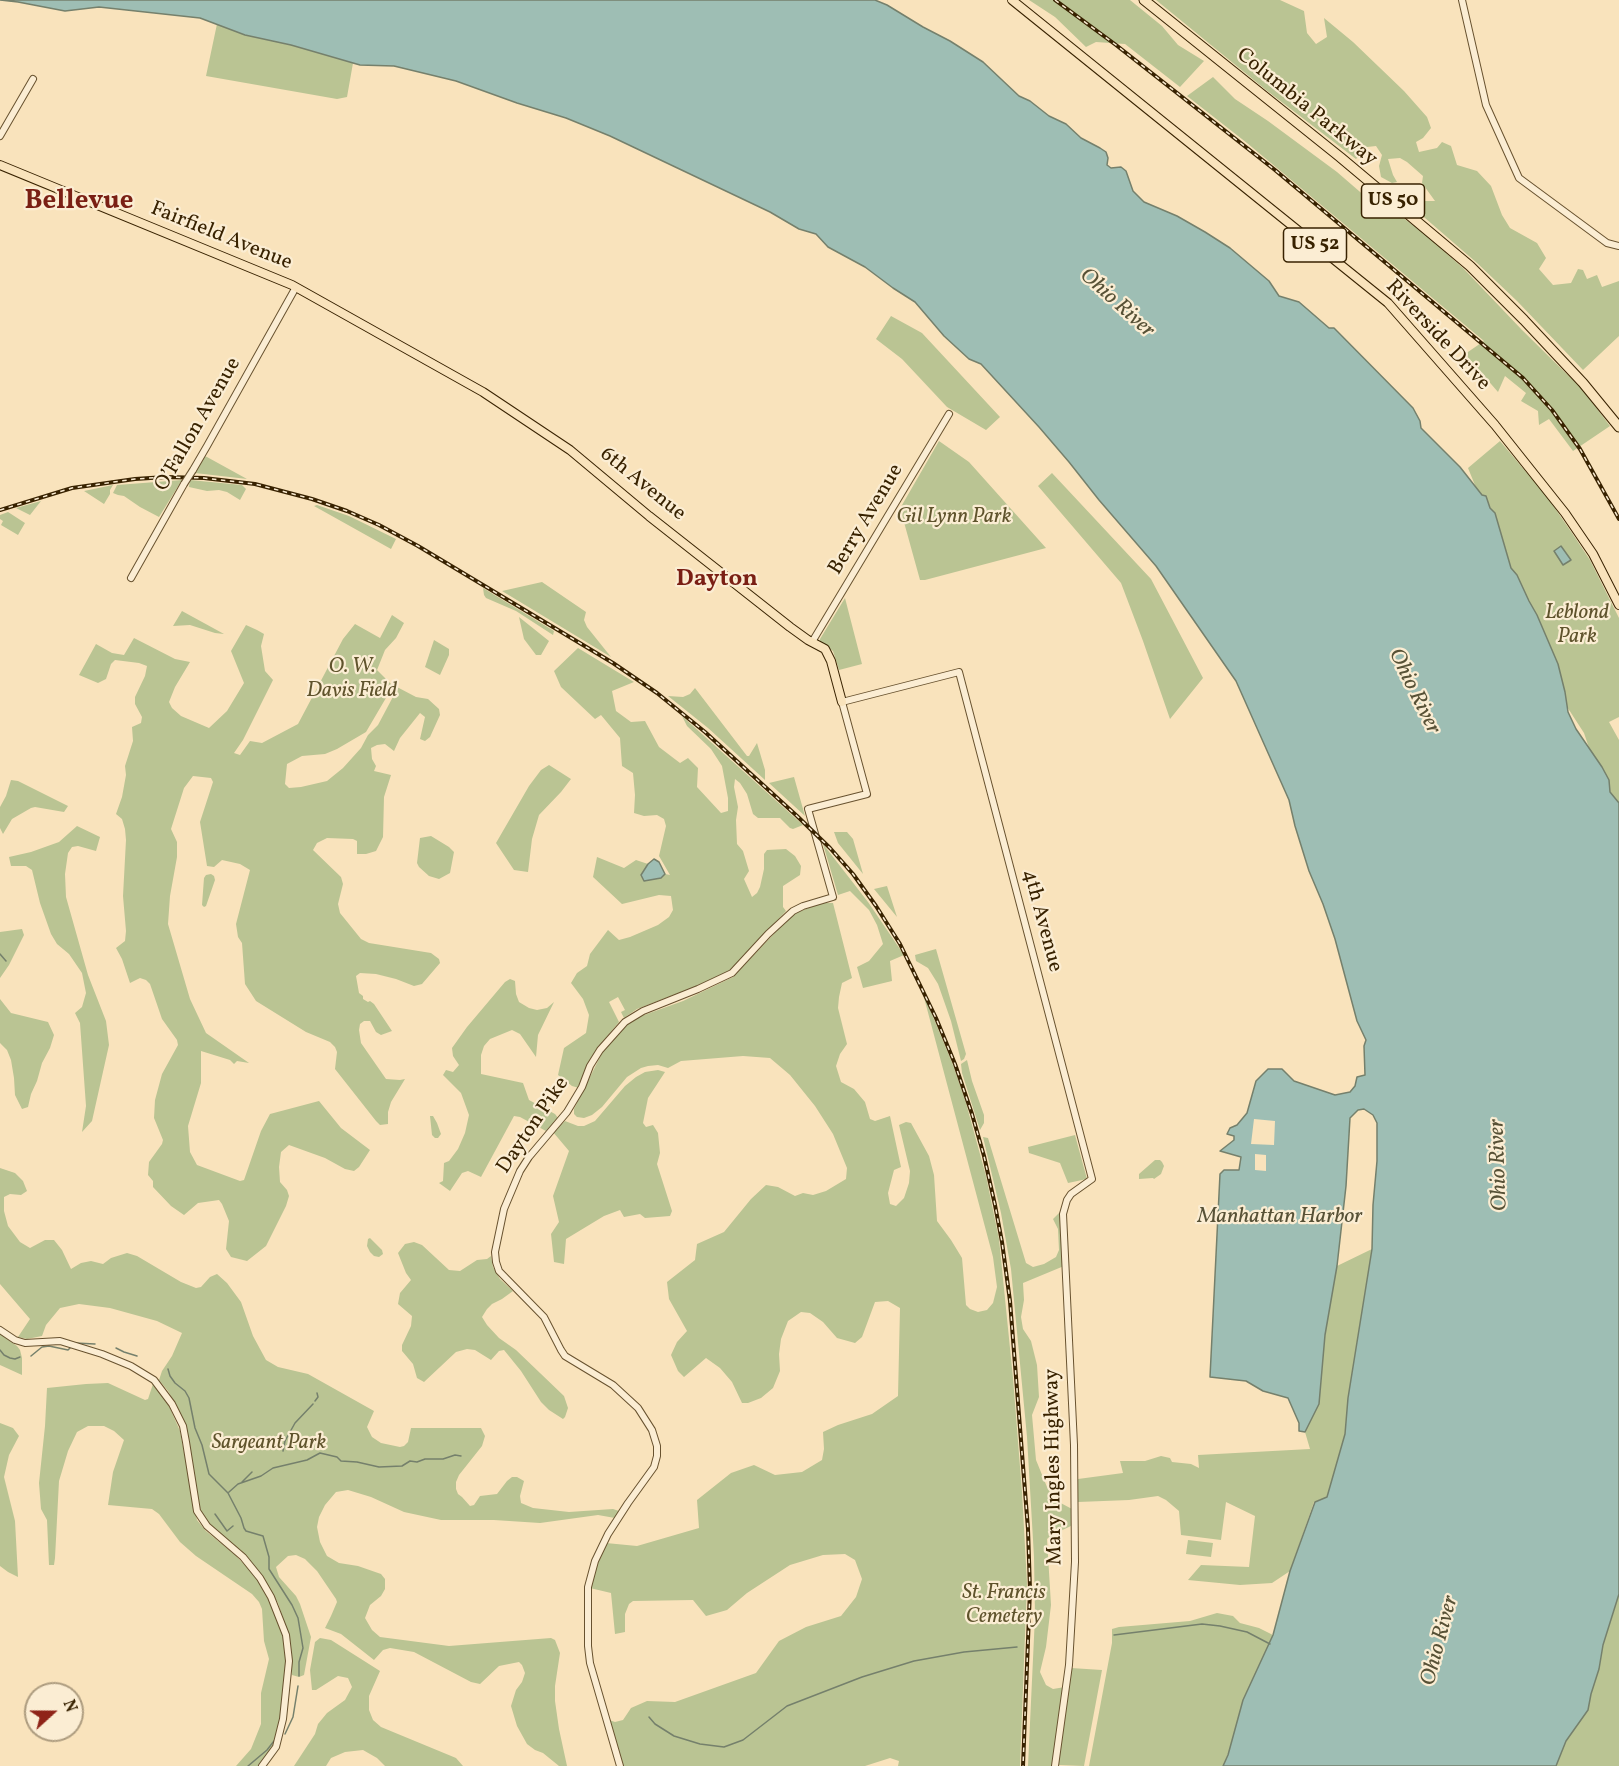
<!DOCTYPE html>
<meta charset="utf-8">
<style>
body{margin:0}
#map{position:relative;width:1619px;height:1766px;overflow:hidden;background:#f9e3bc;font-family:Vollkorn,serif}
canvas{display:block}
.north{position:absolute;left:24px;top:1682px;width:60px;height:60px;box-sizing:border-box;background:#fbedd3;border:2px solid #ad9c7f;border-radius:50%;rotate:69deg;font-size:16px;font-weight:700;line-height:24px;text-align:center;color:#382200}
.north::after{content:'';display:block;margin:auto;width:21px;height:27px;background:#8f2418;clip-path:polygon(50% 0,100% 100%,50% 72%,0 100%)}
</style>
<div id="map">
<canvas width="1619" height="1766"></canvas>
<div class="north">N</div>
</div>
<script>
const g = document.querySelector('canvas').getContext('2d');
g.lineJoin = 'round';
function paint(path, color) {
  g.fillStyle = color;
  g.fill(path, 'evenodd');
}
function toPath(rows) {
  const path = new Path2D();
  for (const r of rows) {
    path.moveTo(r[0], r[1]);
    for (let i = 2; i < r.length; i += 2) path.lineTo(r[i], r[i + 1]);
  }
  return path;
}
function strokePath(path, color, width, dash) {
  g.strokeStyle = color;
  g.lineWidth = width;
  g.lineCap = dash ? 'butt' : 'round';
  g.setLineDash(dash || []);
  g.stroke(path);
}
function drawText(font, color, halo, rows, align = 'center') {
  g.font = font + ' Vollkorn,serif';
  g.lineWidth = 4.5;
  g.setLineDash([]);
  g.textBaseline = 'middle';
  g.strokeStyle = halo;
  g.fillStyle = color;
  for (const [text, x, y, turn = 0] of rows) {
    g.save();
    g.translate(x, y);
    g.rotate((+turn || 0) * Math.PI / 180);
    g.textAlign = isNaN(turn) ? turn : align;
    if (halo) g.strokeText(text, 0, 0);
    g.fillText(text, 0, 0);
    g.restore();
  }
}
paint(toPath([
 [1029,0,1130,0,1162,26,1178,45,1204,61,1180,87,1125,44,1096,42,1086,47,1055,17],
 [1156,0,1280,0,1304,11,1307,33,1316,44,1327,37,1324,18,1353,42,1404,91,1427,117,1431,128,1423,138,1416,142,1419,152,1437,148,1442,142,1451,146,1457,165,1477,171,1491,186,1502,215,1510,228,1537,243,1546,258,1539,269,1553,285,1571,283,1578,269,1583,270,1587,279,1597,275,1602,287,1619,281,1619,336,1583,370,1517,301,1477,263,1395,192,1424,201,1435,201,1422,183,1423,176,1407,162,1400,158,1388,159,1393,175,1397,182,1392,183,1381,177,1379,166,1382,155,1376,146,1367,147,1356,159,1266,90],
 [217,24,245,35,291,45,353,63,347,97,337,99,206,76],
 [1213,77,1235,99,1268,121,1337,172,1374,204,1383,203,1421,231,1463,268,1522,330,1583,390,1610,426,1573,451,1549,419,1539,425,1538,411,1521,401,1526,393,1505,376,1498,392,1465,354,1484,341,1247,143,1187,96],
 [891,316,922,333,1000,417,986,430,947,407,902,359,876,339],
 [939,441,969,462,1046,548,925,580,920,580,902,515,898,512],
 [1500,441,1548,498,1572,533,1590,560,1619,618,1619,717,1609,722,1619,740,1619,837,1584,733,1562,699,1468,468],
 [204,456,207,457,247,479,195,473],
 [1052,473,1151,579,1203,678,1170,719,1143,641,1121,583,1038,486],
 [182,480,159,517,140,507,124,496,118,495,113,493,117,485],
 [190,480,242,485,246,489,240,500,227,492,219,490,207,491,189,487],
 [113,485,110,490,110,494,104,504,84,491],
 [41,501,30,515,16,508],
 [317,505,349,516,396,539,391,549,314,506],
 [8,512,25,523,18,535,1,525,3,521,0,519,0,515],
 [542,582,586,612,584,620,587,627,611,657,502,591],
 [483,588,554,631,553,635,516,611,486,598,484,595],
 [845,598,862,664,839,670,833,651,820,642,820,639],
 [182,611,224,634,215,633,190,625,173,626],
 [392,615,404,623,396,638,385,650,377,670,393,686,366,732,337,749,325,754,302,756,287,764,285,784,289,788,301,787,327,781,343,768,361,748,368,735,378,725,395,693,397,687,416,697,428,699,439,709,440,715,430,737,425,741,420,739,425,717,420,713,400,738,394,751,385,744,377,745,371,748,372,759,376,766,374,771,391,775,384,797,383,837,376,851,366,854,357,854,357,841,353,839,327,838,317,843,313,850,341,877,343,884,338,904,340,913,361,939,369,943,431,953,439,959,440,963,422,984,414,986,396,979,376,974,360,973,356,976,359,993,363,996,363,999,368,1002,370,1001,374,1004,392,1031,381,1035,376,1032,370,1021,364,1021,360,1024,359,1030,361,1043,386,1079,400,1080,405,1079,391,1102,388,1112,388,1124,380,1125,376,1121,335,1069,337,1052,335,1047,330,1042,306,1032,256,1001,245,984,242,943,238,937,236,924,250,870,240,864,222,860,214,867,207,866,200,822,213,782,211,778,193,776,184,788,171,829,177,842,177,857,170,896,168,924,190,999,206,1033,249,1063,237,1061,234,1064,230,1060,201,1051,201,1083,188,1126,190,1152,197,1165,240,1181,244,1180,261,1131,270,1114,319,1101,341,1128,370,1150,359,1167,354,1171,345,1169,325,1158,289,1145,281,1152,279,1167,280,1182,287,1190,289,1196,286,1206,266,1246,247,1261,231,1257,226,1249,229,1221,222,1204,219,1200,198,1203,184,1215,171,1206,153,1187,153,1181,148,1175,149,1162,162,1144,163,1140,154,1118,155,1100,162,1074,178,1045,177,1040,162,1019,150,984,146,980,140,978,130,983,122,959,116,948,125,941,126,931,123,896,126,840,125,829,122,819,116,814,122,797,126,775,125,766,133,741,132,727,141,723,142,717,135,704,135,697,145,676,147,666,139,663,115,660,111,664,106,679,98,683,79,675,96,644,112,653,124,655,134,638,175,659,190,662,175,687,169,702,172,708,181,716,209,728,227,711,244,683,231,651,246,625,257,630,264,634,261,646,265,671,273,680,243,740,234,753,240,755,250,741,262,743,298,724,343,639,355,624,380,638],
 [519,617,549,641,541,655,536,655,524,639],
 [434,640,449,649,449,655,440,675,425,667],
 [578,648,634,682,612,691,616,711,631,722,645,721,659,747,680,763,688,758,698,768,697,787,721,813,728,811,728,798,722,766,711,749,687,726,682,716,803,825,793,829,790,828,780,818,758,818,753,814,747,794,740,783,735,779,734,787,738,807,736,820,737,844,743,851,749,871,744,879,752,897,757,893,760,887,764,869,764,854,767,850,786,849,795,856,801,866,800,875,783,886,783,907,786,911,733,969,697,986,637,1009,624,1018,621,1012,625,1010,618,997,609,1002,619,1022,597,1049,588,1065,579,1088,572,1086,558,1075,564,1048,586,1033,589,1015,583,999,571,983,577,973,587,966,590,954,608,930,619,940,630,937,658,925,669,917,673,910,671,896,659,895,622,904,593,877,597,857,624,868,636,860,648,864,641,875,661,878,665,874,670,875,659,856,666,826,664,819,657,815,644,816,634,813,635,795,633,773,622,766,620,738,601,715,595,719,561,687,554,671],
 [695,688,747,756,749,756,757,743,765,770,765,780,708,728,668,696,683,697,690,694],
 [549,765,571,779,561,792,539,815,532,839,528,872,514,870,496,843,529,786,541,770],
 [794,777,805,816,769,783],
 [11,780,18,781,68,806,64,812,35,807,31,808,12,819,3,834,0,828,0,807,6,796],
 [77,826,100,837,96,851,78,846,72,847,68,853,65,874,66,897,88,975,106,1021,109,1045,92,1121,82,1132,86,1106,80,1023,75,1013,82,1007,86,993,82,973,69,954,57,944,51,934,40,903,32,870,26,866,11,866,9,857,31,852,59,842],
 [834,832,847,832,853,839,863,874,838,843],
 [431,836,449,847,454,852,450,873,439,879,429,876,419,867,417,863,420,838],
 [823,844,868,902,904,955,890,961,892,981,863,988,857,967,869,961,883,944,877,925,869,910,850,891,838,895],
 [211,874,214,876,215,880,206,906,204,907,202,905,204,878,206,875],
 [887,886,897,917,874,889],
 [822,903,833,903,852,978,842,983,839,997,838,1008,847,1044,840,1054,836,1066,841,1082,854,1089,865,1102,870,1119,875,1121,890,1116,901,1167,894,1170,888,1193,890,1204,896,1206,904,1198,909,1183,910,1171,899,1125,906,1122,911,1123,929,1156,934,1175,937,1221,951,1240,962,1258,966,1305,970,1309,978,1312,987,1310,993,1303,997,1287,993,1257,922,990,953,1065,966,1103,986,1176,999,1239,1013,1378,1022,1492,1027,1583,1020,1766,898,1766,899,1761,890,1758,865,1766,623,1766,609,1720,615,1722,623,1720,631,1708,647,1701,675,1702,756,1673,779,1641,806,1627,841,1616,856,1597,862,1579,855,1560,845,1554,823,1555,790,1565,747,1593,727,1610,706,1616,693,1600,633,1601,629,1604,625,1614,625,1632,615,1634,611,1593,590,1588,596,1567,606,1543,637,1546,699,1528,697,1500,731,1473,754,1465,775,1475,802,1472,822,1460,824,1449,823,1432,838,1425,872,1414,898,1396,900,1308,888,1301,875,1302,862,1337,855,1343,837,1338,823,1322,810,1313,801,1312,788,1321,781,1339,779,1354,780,1371,773,1388,761,1398,748,1403,742,1403,732,1382,720,1368,706,1358,684,1377,678,1371,671,1355,677,1342,687,1331,669,1299,667,1282,695,1260,697,1244,724,1232,751,1199,766,1185,778,1187,795,1196,803,1193,813,1195,826,1191,846,1179,847,1168,833,1134,815,1106,790,1075,770,1058,743,1056,681,1061,668,1068,658,1065,648,1066,641,1068,627,1077,602,1107,592,1115,584,1118,577,1117,574,1114,574,1109,603,1051,622,1029,633,1019,683,1001,733,977,788,919,798,912],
 [22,929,24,935,9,965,0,978,0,932],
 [936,949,966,1054,964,1059,961,1061,951,1021,938,984,928,968,916,961,915,955],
 [510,979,515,981,516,994,519,1002,529,1008,537,1010,547,1008,554,1002,538,1035,536,1057,520,1034,512,1030,490,1039,484,1046,481,1055,481,1074,523,1083,529,1100,555,1114,558,1118,546,1131,520,1117,514,1116,481,1177,468,1171,462,1173,450,1191,439,1183,443,1181,444,1163,449,1161,458,1149,465,1133,469,1115,461,1093,443,1075,446,1070,453,1072,459,1065,453,1056,452,1048,467,1027,505,982],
 [0,999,11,1013,48,1022,54,1035,50,1048,42,1063,37,1081,31,1094,28,1107,22,1109,15,1095,14,1078,11,1060,7,1050,0,1043],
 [967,1060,972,1081,984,1115,984,1123,980,1130,962,1073,961,1064],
 [658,1070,665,1072,648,1098,643,1123,646,1127,653,1125,658,1133,660,1153,657,1164,672,1211,670,1216,645,1218,640,1214,624,1217,620,1210,604,1216,566,1239,564,1264,554,1262,551,1234,559,1222,553,1196,569,1151,553,1132,565,1121,578,1126,584,1126,595,1121,625,1086,636,1077,645,1072],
 [430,1116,433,1116,437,1123,441,1134,438,1138,435,1138,432,1135],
 [1075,1135,1087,1179,1068,1183,1060,1163,1029,1153,1028,1147],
 [983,1137,988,1138,1026,1263,1033,1267,1044,1264,1056,1257,1059,1250,1058,1229,1053,1219,1063,1209,1064,1266,1023,1283,1024,1300,1021,1317,1023,1329,1031,1341,1037,1365,1039,1397,1032,1415,1036,1460,1047,1487,1055,1500,1072,1509,1073,1525,1052,1535,1047,1539,1051,1605,1046,1647,1040,1672,1046,1685,1053,1689,1065,1687,1052,1766,1028,1766,1035,1616,1034,1557,1027,1437,1011,1269,1001,1213],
 [1155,1160,1160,1160,1162,1162,1164,1166,1161,1174,1154,1179,1153,1178,1139,1179,1139,1174],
 [0,1168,15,1173,23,1181,27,1191,21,1195,10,1194,4,1197,4,1211,8,1226,20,1242,30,1248,45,1240,54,1240,62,1250,71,1269,81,1263,91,1261,103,1264,111,1258,127,1253,137,1256,181,1282,196,1288,201,1287,210,1277,217,1274,227,1283,241,1302,253,1336,266,1360,278,1367,308,1374,374,1411,367,1427,372,1437,381,1443,400,1447,404,1446,408,1442,411,1428,481,1428,485,1436,482,1446,459,1475,456,1482,456,1489,458,1494,462,1497,470,1506,474,1505,480,1496,497,1494,507,1481,512,1477,517,1477,524,1481,520,1496,521,1503,533,1508,569,1512,613,1509,619,1511,615,1518,598,1515,540,1523,494,1520,441,1520,404,1512,371,1497,348,1490,336,1492,325,1505,319,1517,317,1527,320,1542,327,1556,339,1563,358,1566,381,1574,385,1579,385,1589,381,1596,370,1605,365,1618,372,1630,380,1637,449,1646,551,1638,555,1640,560,1653,555,1686,555,1701,559,1729,567,1766,559,1766,543,1753,535,1750,527,1744,517,1726,511,1706,516,1690,522,1682,525,1673,522,1665,519,1662,499,1666,480,1684,471,1682,414,1652,390,1648,383,1650,374,1660,341,1634,325,1628,331,1616,337,1602,336,1599,317,1571,305,1559,296,1555,288,1556,276,1567,279,1577,296,1596,300,1604,311,1637,304,1675,299,1677,292,1675,292,1654,287,1630,278,1603,267,1584,258,1570,243,1555,210,1525,203,1515,200,1508,187,1431,177,1407,168,1391,159,1380,162,1371,172,1356,182,1333,157,1321,110,1308,79,1304,60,1308,46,1325,42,1336,27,1339,18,1337,30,1319,0,1284],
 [370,1238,382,1250,383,1254,379,1257,374,1256,370,1252,367,1246,368,1239],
 [414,1242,422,1245,449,1270,460,1271,477,1260,487,1259,491,1256,493,1267,500,1279,513,1291,502,1299,492,1304,487,1309,482,1317,487,1325,499,1338,516,1350,564,1396,568,1408,565,1417,563,1419,549,1410,541,1402,521,1371,504,1350,499,1351,491,1360,475,1350,467,1349,456,1352,424,1382,417,1378,413,1364,402,1351,402,1345,411,1326,412,1316,398,1304,400,1293,411,1280,406,1273,398,1253,405,1244],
 [1372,1249,1348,1398,1345,1434,1327,1497,1314,1502,1290,1571,1272,1583,1240,1585,1188,1580,1201,1565,1249,1567,1255,1516,1226,1502,1221,1540,1181,1535,1179,1511,1166,1500,1158,1496,1129,1500,1078,1502,1078,1479,1123,1473,1120,1461,1145,1461,1161,1456,1170,1458,1172,1462,1191,1464,1199,1468,1198,1455,1310,1449,1305,1432,1319,1404,1325,1335,1337,1266],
 [0,1334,17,1346,20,1350,22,1358,22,1375,0,1365],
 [108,1383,145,1400,148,1399,153,1384,169,1406,180,1431,197,1520,206,1531,234,1554,253,1573,270,1600,278,1620,285,1644,286,1661,283,1704,275,1745,258,1766,236,1766,251,1749,261,1724,261,1693,269,1659,264,1641,262,1609,259,1602,252,1594,196,1556,180,1542,159,1514,152,1509,108,1505,113,1472,124,1440,114,1431,104,1426,88,1426,77,1432,68,1451,59,1481,55,1558,54,1565,49,1565,47,1520,41,1509,39,1483,45,1426,47,1388,86,1384],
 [0,1423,13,1428,19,1436,9,1455,4,1477,15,1521,18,1577,8,1572,0,1566],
 [1188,1540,1213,1543,1211,1557,1186,1554],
 [1619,1594,1619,1766,1556,1766,1566,1741,1588,1710,1591,1694,1599,1669,1603,1645],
 [1217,1613,1233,1616,1240,1623,1259,1628,1273,1635,1243,1700,1228,1755,1223,1766,1089,1766,1112,1643,1112,1629,1119,1627,1190,1621],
 [320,1638,331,1640,380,1671,369,1696,369,1710,373,1720,381,1727,456,1758,463,1766,385,1766,377,1758,363,1750,345,1752,331,1758,326,1766,294,1766,315,1734,318,1724,327,1713,345,1700,352,1687,348,1678,338,1676,316,1690,312,1690,310,1670,315,1642],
 [1071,1668,1102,1670,1084,1766,1058,1765,1068,1698]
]), '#bac493');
const water = toPath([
 [0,0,875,0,887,5,923,27,950,41,983,62,1019,96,1030,101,1049,116,1066,124,1081,138,1100,148,1106,152,1108,158,1107,165,1111,168,1121,167,1126,171,1133,191,1144,202,1177,216,1205,232,1230,248,1269,281,1279,296,1299,302,1329,328,1334,328,1413,408,1420,421,1421,428,1460,467,1482,495,1486,496,1490,508,1495,513,1511,568,1517,575,1529,601,1537,615,1558,664,1565,692,1568,712,1576,729,1602,767,1609,780,1610,792,1619,803,1619,1594,1603,1645,1599,1669,1591,1694,1588,1710,1566,1741,1556,1766,1223,1766,1228,1755,1243,1700,1273,1635,1290,1571,1315,1502,1327,1497,1345,1434,1348,1398,1372,1249,1373,1205,1377,1161,1377,1123,1373,1115,1364,1109,1358,1110,1350,1118,1346,1186,1337,1266,1325,1335,1319,1404,1305,1432,1299,1431,1299,1423,1288,1398,1263,1391,1246,1381,1210,1377,1220,1174,1224,1170,1239,1170,1241,1157,1220,1151,1234,1140,1234,1136,1227,1134,1230,1128,1237,1125,1247,1113,1256,1081,1268,1069,1282,1069,1294,1081,1335,1095,1350,1092,1355,1086,1357,1077,1365,1075,1364,1046,1366,1040,1357,1021,1335,939,1323,904,1309,871,1295,826,1289,800,1236,681,1156,566,1099,500,1069,462,1039,427,981,364,969,359,944,336,915,302,893,288,865,267,828,247,816,234,799,229,770,212,610,136,566,118,517,103,456,81,394,66,360,65,291,45,245,35,200,18,99,7,65,11,18,2,0,0],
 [1561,546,1571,560,1563,565,1554,551,1561,546],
 [654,859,659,862,665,874,661,878,644,881,641,875,648,864,654,859]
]);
paint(water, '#9ebeb4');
strokePath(water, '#75806c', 1.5);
paint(toPath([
 [1254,1119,1275,1121,1274,1145,1251,1144],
 [1255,1154,1266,1155,1266,1171,1255,1170]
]), '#f9e3bc');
strokePath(toPath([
 [0,954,6,961],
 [75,1343,95,1344],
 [116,1348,124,1352,137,1356],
 [0,1350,4,1355,10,1358,15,1359,20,1357],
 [31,1356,42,1347,49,1346,68,1350,71,1347],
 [168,1369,170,1376,175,1383,185,1391,189,1398,195,1428,202,1445,209,1474,228,1493,241,1518,244,1528,246,1531,263,1536,269,1557,269,1569,292,1605,298,1618,303,1648,299,1662,299,1676],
 [315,1401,318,1397,317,1393],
 [283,1451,285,1441,295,1423,313,1404],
 [242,1482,252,1472],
 [229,1492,238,1484,261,1476,273,1468,307,1460,320,1453,337,1457,341,1461,357,1462,379,1467,402,1466,410,1461,417,1462,425,1459,443,1459,455,1455,461,1456],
 [215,1514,227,1531,233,1526],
 [1114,1635,1202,1624,1220,1626,1247,1632,1270,1644],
 [649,1717,655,1724,674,1736,700,1744,724,1747,743,1740,787,1706,862,1677,914,1661,964,1652,1017,1647],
 [285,1734,293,1717,298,1686],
 [248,1766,267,1750,274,1741]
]), '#75806c', 1.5);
const minor = toPath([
 [1462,0,1486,105,1519,178,1607,243,1619,246],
 [0,136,33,79],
 [193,470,207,446,296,287],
 [131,578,184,484],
 [812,642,949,414],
 [0,1330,15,1340,25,1343,60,1341,102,1354,131,1366,154,1380,172,1404,183,1426,186,1442,197,1511,207,1526,243,1557,260,1578,271,1597,286,1635,289,1661,283,1719,276,1747,262,1766],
 [620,1766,590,1663,588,1646,588,1587,595,1561,608,1534,628,1503,654,1467,657,1456,657,1446,652,1430,638,1408,613,1385,565,1356,561,1350,544,1317,499,1271,496,1262,495,1252,504,1209,520,1171,529,1157,567,1112,582,1087,590,1066,600,1050,625,1022,643,1011,698,989,732,973,768,934,793,911,803,906,833,897,808,809,867,794,842,702,959,672,1092,1179,1071,1194,1067,1200,1063,1214,1074,1445,1075,1562,1069,1665,1055,1766]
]);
const major = toPath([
 [1012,0,1388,303,1495,425,1565,513,1593,554,1619,605],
 [0,165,292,285,483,392,570,450,649,516,790,627,808,640,825,649,831,661,842,702]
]);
const highway = toPath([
 [1144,0,1340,157,1470,266,1524,320,1583,383,1619,427]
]);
strokePath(minor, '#68522f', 8);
strokePath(major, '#382200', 10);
strokePath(highway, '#382200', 11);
strokePath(minor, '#fbedd3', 6);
strokePath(major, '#f9e3bc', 8);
strokePath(highway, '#f9e3bc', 9);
const rail = toPath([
 [1055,0,1116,45,1275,170,1523,378,1552,410,1580,449,1619,519],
 [0,510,72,488,135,479,166,477,204,478,255,484,312,499,347,511,379,525,418,546,613,663,657,693,705,732,797,816,830,848,853,874,876,906,900,944,936,1018,955,1064,972,1114,984,1156,995,1205,1002,1242,1010,1301,1028,1529,1030,1590,1023,1766]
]);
strokePath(rail, '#382200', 4);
strokePath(rail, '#fbedd3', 1.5, [4.5]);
const minorBridge = toPath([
 [184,484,193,470]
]);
strokePath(minorBridge, '#68522f', 8, []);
strokePath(minorBridge, '#fbedd3', 6);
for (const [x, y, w] of [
 [1393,201,63],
 [1315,245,63]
]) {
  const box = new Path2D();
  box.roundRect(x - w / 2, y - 17, w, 34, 4.5);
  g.fillStyle = '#fbedd3';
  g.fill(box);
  strokePath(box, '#382200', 1.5);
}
drawText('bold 20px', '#382200', null, [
 ["US 50",1393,201],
 ["US 52",1315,245]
]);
drawText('21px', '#382200', '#fbedd3', [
 ["Columbia Parkway",1306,108,39],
 ["Fairfield Avenue",221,237,22],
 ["Riverside Drive",1437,336,47],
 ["O’Fallon Avenue",199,425,-60],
 ["6th Avenue",642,485,39],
 ["Berry Avenue",867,520,-59],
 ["4th Avenue",1041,921,75],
 ["Dayton Pike",534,1126,-56],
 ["Mary Ingles Highway",1055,1467,-91]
]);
drawText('italic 21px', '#5f532c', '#fbedd3', [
 ["Gil Lynn Park",954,518],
 ["Leblond",1577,614],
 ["Park",1577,638],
 ["O. W.",352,668],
 ["Davis Field",352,692],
 ["Sargeant Park",269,1444],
 ["St. Francis",1004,1594],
 ["Cemetery",1004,1618]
]);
drawText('italic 22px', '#575136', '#fbedd3', [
 ["Ohio River",1116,304,42],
 ["Ohio River",1413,692,64],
 ["Ohio River",1500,1165,-92],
 ["Manhattan Harbor",1280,1218],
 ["Ohio River",1441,1641,-75]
]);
drawText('bold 24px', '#7a1f14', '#fbedd3', [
 ["Dayton",717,581]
]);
drawText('bold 27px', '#7a1f14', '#fbedd3', [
 ["Bellevue",79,203]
]);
</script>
